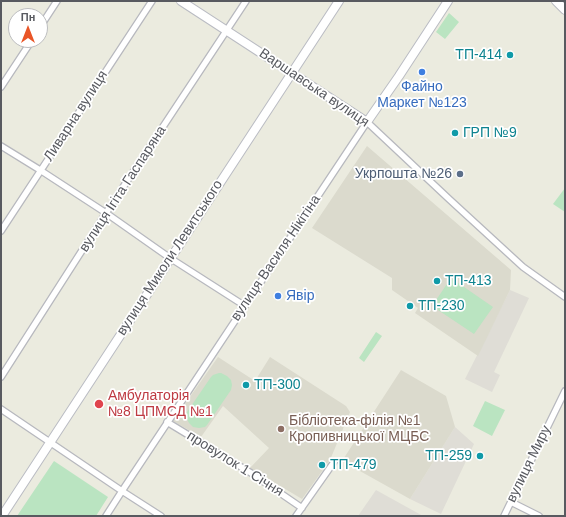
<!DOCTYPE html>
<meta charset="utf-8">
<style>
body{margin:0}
#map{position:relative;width:566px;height:517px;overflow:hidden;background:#ebebdf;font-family:Arial,sans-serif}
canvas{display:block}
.frame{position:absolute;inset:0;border:2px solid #585a60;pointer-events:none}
.north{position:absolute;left:8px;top:8px;width:40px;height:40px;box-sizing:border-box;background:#fff;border:1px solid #bcbdbf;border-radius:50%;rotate:0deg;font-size:11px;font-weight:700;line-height:16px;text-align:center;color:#585a60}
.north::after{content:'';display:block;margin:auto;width:14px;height:18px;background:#e95527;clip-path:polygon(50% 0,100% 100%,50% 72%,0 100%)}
</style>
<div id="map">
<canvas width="566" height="517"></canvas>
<div class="frame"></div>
<div class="north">Пн</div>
</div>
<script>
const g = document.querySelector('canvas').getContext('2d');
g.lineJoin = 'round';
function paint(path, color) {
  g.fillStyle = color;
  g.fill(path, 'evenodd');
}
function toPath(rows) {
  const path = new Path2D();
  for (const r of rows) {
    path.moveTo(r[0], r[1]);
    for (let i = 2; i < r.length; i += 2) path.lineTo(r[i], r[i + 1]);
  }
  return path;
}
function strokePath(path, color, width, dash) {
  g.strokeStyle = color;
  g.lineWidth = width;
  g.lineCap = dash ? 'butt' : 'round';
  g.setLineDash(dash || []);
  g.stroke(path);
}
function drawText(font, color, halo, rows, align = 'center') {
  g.font = font + ' Arial,sans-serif';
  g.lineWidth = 3.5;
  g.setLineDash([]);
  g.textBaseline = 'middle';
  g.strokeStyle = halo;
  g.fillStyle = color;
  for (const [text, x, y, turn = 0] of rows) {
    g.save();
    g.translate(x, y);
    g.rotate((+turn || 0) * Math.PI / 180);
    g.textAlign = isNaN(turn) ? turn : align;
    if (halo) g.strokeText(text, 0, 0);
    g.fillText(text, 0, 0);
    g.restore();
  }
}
paint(toPath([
 [510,290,529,298,494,372,500,375,492,392,465,379],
 [455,427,474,444,441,514,410,499],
 [376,490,423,516,358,516]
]), '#dfddd6');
paint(toPath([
 [367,146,511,270,510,290,478,356,415,313,418,308,392,290,392,278,312,228],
 [218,357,255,381,270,357,346,406,350,412,330,460,302,499,250,468,269,448,223,406,201,437,173,421],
 [401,370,446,396,455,427,410,499,342,461]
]), '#dbdacd');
paint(toPath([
 [449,13,459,22,445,39,436,32],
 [565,188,565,212,553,204],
 [451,278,493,307,474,334,432,306],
 [376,332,382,336,364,362,359,358],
 [219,373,221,373,227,376,231,380,232,385,231,390,207,425,205,427,199,428,193,427,189,423,186,417,187,412,211,377,213,375],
 [485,401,505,410,492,436,473,426],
 [54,461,108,497,96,516,17,516]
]), '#bae4c1');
const street = toPath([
 [40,27,57,1],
 [1,87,32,40],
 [1,146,40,170,106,213,170,258,245,306],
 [1,231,152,1],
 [1,377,106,213,246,1],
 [1,409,122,491,161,516],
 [167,422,251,473,302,508],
 [511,502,539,516],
 [106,516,122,491,367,122,449,199,523,267,565,297],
 [296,516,334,462],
 [504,516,565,391]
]);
const secondary = toPath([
 [181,1,367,122,399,76,448,1],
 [556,1,565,10],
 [2,516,339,1]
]);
strokePath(street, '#b7b8be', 8);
strokePath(secondary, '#babcc3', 10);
strokePath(street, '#fff', 5.5);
strokePath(secondary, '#fff', 8);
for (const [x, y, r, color] of [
 [510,55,4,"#0f9aa8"],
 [422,72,4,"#3f7fe0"],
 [455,133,4,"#0f9aa8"],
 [460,174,4,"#5c6f8a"],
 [437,281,4,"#0f9aa8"],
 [278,296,4,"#3f7fe0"],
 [410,306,4,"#0f9aa8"],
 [246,385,4,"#0f9aa8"],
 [99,404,5,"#e0444e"],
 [281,429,4,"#8d6e63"],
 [480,456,4,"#0f9aa8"],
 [322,465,4,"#0f9aa8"]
]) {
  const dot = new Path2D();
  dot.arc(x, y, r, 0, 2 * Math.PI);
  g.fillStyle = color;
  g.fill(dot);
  strokePath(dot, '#fff', 1.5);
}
drawText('14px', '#0d838f', '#fff', [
 ["ТП-414",502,55,"right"],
 ["ГРП №9",463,133],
 ["ТП-413",445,281],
 ["ТП-230",418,306],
 ["ТП-300",254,385],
 ["ТП-259",472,456,"right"],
 ["ТП-479",330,465]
], 'left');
drawText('14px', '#366cbe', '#fff', [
 ["Файно",422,87],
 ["Маркет №123",422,103],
 ["Явір",286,296,"left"]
]);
drawText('14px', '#585a60', '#fff', [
 ["Варшавська вулиця",314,88,34],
 ["Ливарна вулиця",76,116,-57],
 ["вулиця Ігіта Гаспаряна",123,189,-57],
 ["вулиця Миколи Левитського",170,258,-57],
 ["вулиця Василя Нікітіна",276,258,-56],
 ["провулок 1 Січня",235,464,32],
 ["вулиця Миру",529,464,-64]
]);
drawText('14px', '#4e5e75', '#fff', [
 ["Укрпошта №26",452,174]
], 'right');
drawText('14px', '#be3a42', '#fff', [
 ["Амбулаторія",108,396],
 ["№8 ЦПМСД №1",108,412]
], 'left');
drawText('14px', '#785e54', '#fff', [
 ["Бібліотека-філія №1",289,421],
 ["Кропивницької МЦБС",289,437]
], 'left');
</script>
